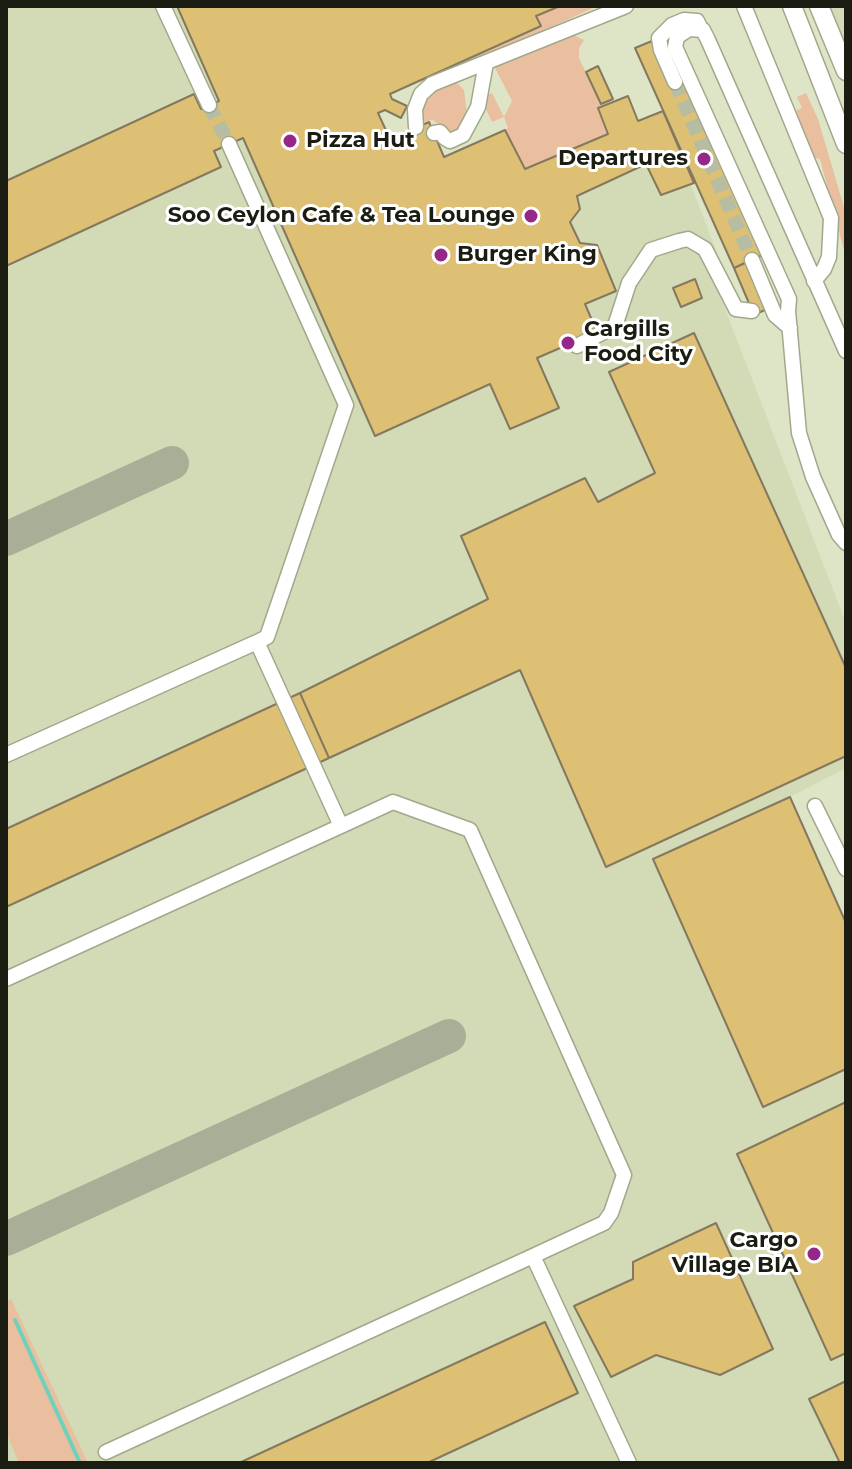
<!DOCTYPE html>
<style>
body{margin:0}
#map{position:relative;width:852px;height:1469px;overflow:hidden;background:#dee5c7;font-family:Montserrat,sans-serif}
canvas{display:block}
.frame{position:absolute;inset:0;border:8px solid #1b1d12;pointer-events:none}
</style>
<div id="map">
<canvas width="852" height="1469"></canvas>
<div class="frame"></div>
</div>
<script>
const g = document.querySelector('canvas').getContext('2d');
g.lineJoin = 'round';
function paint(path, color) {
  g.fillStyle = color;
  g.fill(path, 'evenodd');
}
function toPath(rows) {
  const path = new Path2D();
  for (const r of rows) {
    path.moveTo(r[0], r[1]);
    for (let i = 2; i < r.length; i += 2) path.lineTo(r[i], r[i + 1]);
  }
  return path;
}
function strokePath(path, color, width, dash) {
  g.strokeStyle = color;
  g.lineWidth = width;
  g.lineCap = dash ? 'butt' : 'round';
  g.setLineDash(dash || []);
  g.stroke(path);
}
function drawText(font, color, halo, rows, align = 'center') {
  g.font = font + ' Montserrat,sans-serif';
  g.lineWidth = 6;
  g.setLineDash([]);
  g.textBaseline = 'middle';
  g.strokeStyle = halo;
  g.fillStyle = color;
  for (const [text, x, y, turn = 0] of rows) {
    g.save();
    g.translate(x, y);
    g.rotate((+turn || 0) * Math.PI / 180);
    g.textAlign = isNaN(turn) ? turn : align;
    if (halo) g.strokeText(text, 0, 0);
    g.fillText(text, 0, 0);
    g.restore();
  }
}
paint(toPath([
 [6,6,560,6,541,26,390,94,392,99,407,106,401,118,385,110,379,113,390,139,429,122,444,157,608,133,598,108,638,121,663,111,694,183,691,185,728,281,716,285,846,623,846,768,790,797,846,923,846,1463,6,1463],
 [816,6,846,6,846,72]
]), '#d2dab6');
paint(toPath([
 [560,6,597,6,453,73,450,67,540,27,536,16],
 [570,33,584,40,579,48,579,58,602,106,598,108,608,134,525,169,505,130,508,128,504,117,492,122,483,103,487,95,492,93,504,117,512,101,494,66],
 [456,82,464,90,467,113,459,134,451,135,433,120,419,122,425,96],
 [806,93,818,119,846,214,846,258,820,159,810,157,796,117,797,110,802,108,797,97],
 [11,1299,88,1463,19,1463,6,1432,6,1302]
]), '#e9bf9f');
strokePath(toPath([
 [15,1320,80,1463]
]), '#6ed2ba', 4);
strokePath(toPath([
 [6,539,172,463],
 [6,1239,449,1036]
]), '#a9af96', 34);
const building = toPath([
 [177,6,560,6,536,16,541,26,390,94,392,99,407,106,401,118,385,110,378,113,390,139,429,122,444,157,505,130,525,169,608,134,598,108,628,96,638,121,663,111,694,183,661,195,646,164,577,196,580,209,570,222,580,243,597,245,616,291,585,304,597,332,537,358,559,408,510,429,490,384,375,436,243,138,214,151,221,167,6,266,6,181,194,94,201,109,219,101,177,6],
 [652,41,669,84,687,76,765,254,734,268,635,48,652,41],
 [598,66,613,99,601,104,586,72,598,66],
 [747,262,767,309,754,315,734,268,747,262],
 [695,279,702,298,681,307,673,288,695,279],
 [694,333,846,668,846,756,606,867,520,670,329,758,300,693,488,599,461,536,585,478,598,502,655,473,609,372,694,333],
 [300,693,329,758,6,907,6,829,300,693],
 [790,797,846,923,846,1069,763,1107,653,859,790,797],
 [846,1102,846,1353,831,1360,737,1154,846,1102],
 [716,1223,773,1349,720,1375,656,1355,611,1377,574,1306,633,1279,633,1262,716,1223],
 [545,1322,578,1393,427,1463,239,1463,545,1322],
 [846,1381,846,1463,840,1463,809,1399,846,1381]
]);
paint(building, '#dec074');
strokePath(building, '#84795e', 2);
strokePath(toPath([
 [675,82,752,260],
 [209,105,229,144]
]), '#b7bda3', 14, [14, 7]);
const minor = toPath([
 [163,6,209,105],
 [744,6,831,218,829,257,824,269,814,281],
 [675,82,661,50,659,38,672,25,684,20,697,21,699,25],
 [416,127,415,109,421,94,432,84,626,6],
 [434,133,440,132,445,138,450,141,463,135,478,107,486,63],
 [229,144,346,405,267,637,257,642,341,826,393,802,470,830,624,1175,611,1213,604,1223,533,1256,629,1463],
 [752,260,775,315,790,328],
 [577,346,615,326,629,283,651,250,679,241,688,239,705,249,736,309,752,311],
 [846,351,708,40,703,30,689,29,677,37,675,47,789,299,788,311,799,433,813,477,839,535,846,543],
 [6,755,257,642],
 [815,806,846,869],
 [6,979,341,826],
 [106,1452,533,1256]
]);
const major = toPath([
 [792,6,846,144],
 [819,6,846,71]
]);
strokePath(minor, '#a1a88b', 17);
strokePath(major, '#a1a88b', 21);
strokePath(minor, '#fff', 14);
strokePath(major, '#fff', 18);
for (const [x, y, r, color] of [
 [290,141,8,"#952788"],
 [704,159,8,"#952788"],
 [531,216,8,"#952788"],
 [441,255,8,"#952788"],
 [568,343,8,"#952788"],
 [814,1254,8,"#952788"]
]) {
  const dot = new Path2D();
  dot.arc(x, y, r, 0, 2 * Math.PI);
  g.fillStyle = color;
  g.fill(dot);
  strokePath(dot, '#fff', 3);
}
drawText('bold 22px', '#1b1d12', '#fff', [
 ["Pizza Hut",306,141],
 ["Departures",688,159,"right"],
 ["Soo Ceylon Cafe & Tea Lounge",515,216,"right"],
 ["Burger King",457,255],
 ["Cargills",584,330],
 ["Food City",584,355],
 ["Cargo",798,1241,"right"],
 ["Village BIA",798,1266,"right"]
], 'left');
</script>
